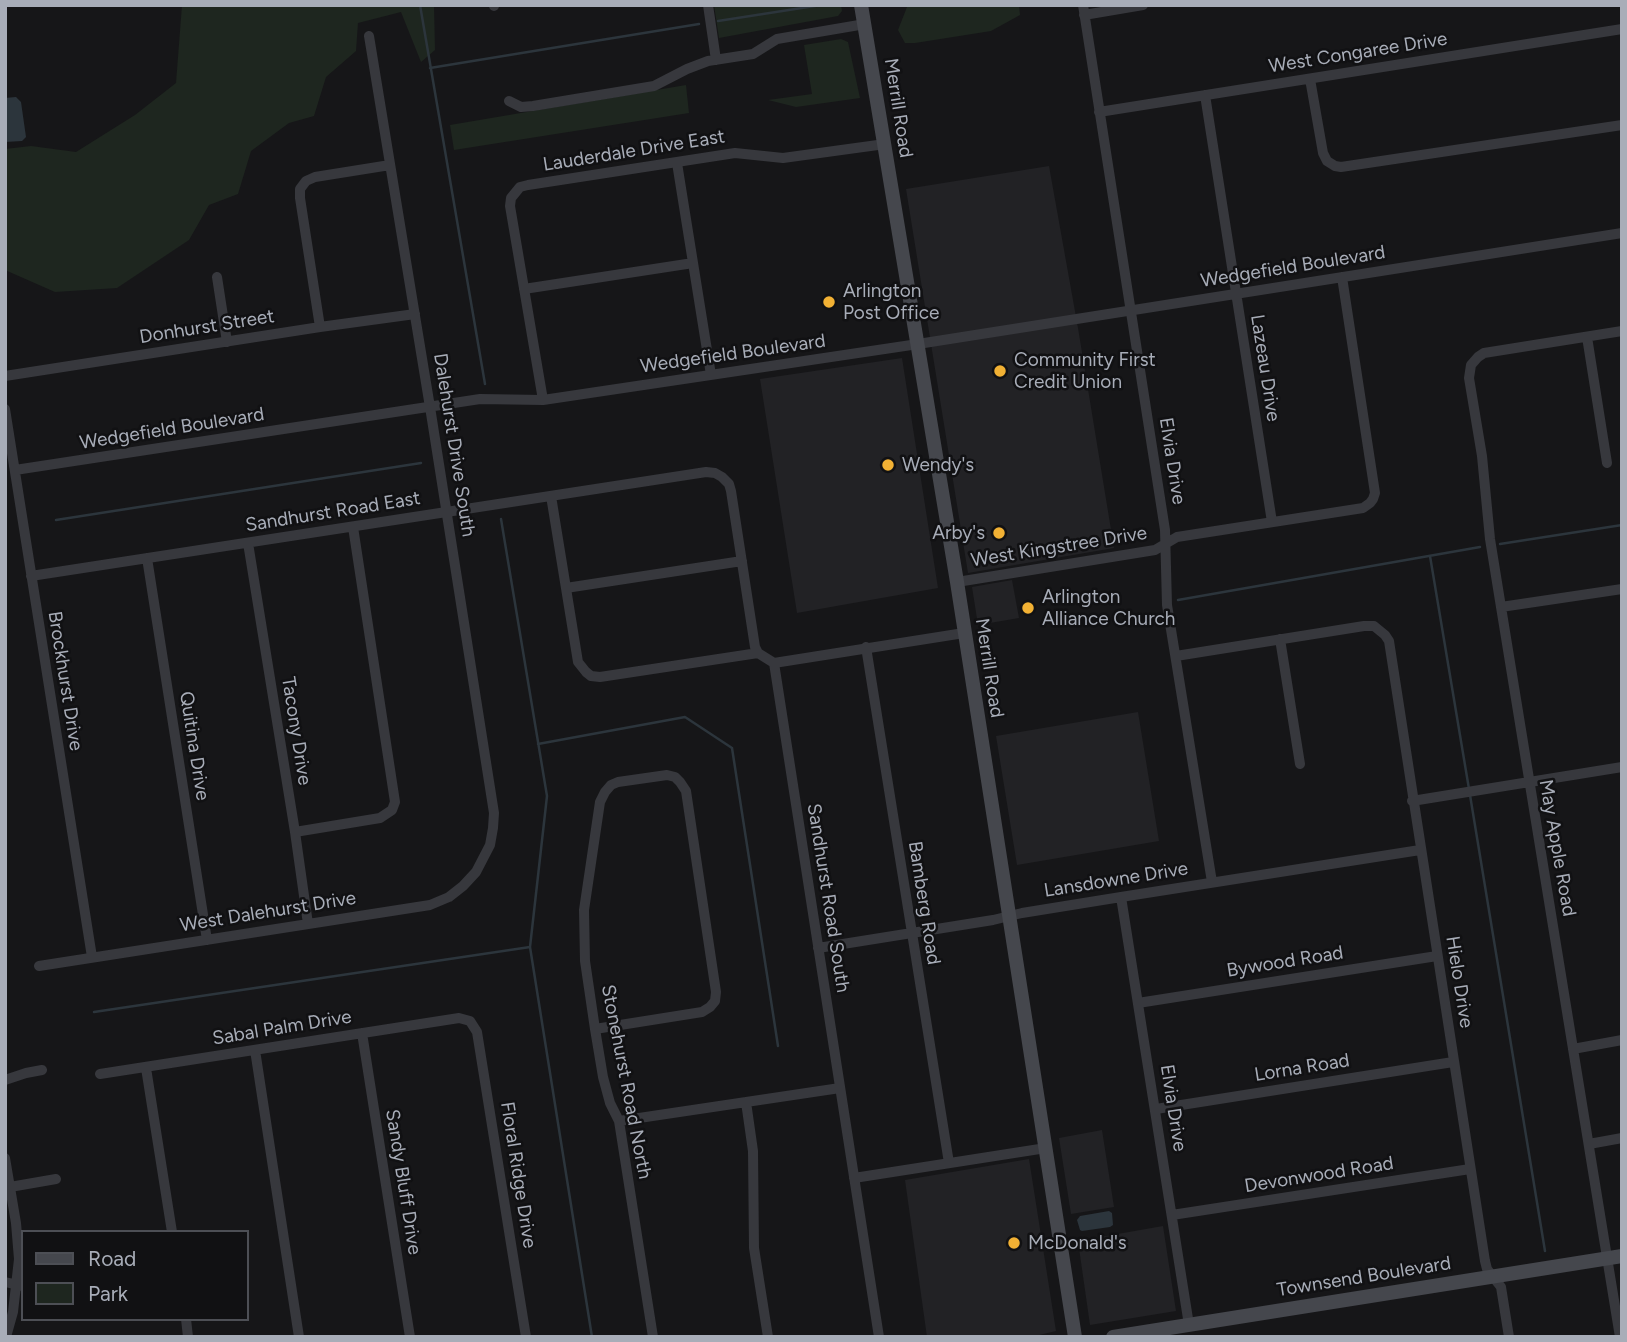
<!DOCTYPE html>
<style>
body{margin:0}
#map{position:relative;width:1627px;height:1342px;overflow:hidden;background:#161618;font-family:Figtree,sans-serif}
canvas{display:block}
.frame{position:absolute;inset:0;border:7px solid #a8adb8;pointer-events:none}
.legend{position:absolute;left:21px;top:1230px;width:228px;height:91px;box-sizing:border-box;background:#111113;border:2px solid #4d4f55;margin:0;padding:9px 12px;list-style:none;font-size:21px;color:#a8adb8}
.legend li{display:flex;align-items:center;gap:14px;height:35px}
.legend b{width:35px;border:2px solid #4d4f55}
</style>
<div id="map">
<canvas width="1627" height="1342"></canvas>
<div class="frame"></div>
<ul class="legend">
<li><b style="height:9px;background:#45474d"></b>Road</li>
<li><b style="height:19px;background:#1e261f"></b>Park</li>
</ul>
</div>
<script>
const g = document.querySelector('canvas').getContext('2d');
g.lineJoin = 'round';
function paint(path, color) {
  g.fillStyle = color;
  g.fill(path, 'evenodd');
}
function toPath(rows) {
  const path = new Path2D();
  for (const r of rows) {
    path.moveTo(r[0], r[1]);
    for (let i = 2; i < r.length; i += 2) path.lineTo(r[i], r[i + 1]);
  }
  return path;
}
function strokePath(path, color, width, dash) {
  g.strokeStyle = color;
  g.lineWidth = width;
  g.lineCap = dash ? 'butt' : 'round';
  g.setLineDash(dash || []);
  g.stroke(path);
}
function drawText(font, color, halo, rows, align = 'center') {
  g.font = font + ' Figtree,sans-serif';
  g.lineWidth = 5;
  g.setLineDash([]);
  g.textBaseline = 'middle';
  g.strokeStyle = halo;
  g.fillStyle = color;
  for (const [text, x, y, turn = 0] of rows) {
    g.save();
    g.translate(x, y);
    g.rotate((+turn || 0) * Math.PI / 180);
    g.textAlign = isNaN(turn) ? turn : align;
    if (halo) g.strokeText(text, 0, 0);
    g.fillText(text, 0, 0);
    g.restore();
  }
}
paint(toPath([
 [1049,166,1078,328,1114,548,968,573,906,189],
 [902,358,938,588,797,613,760,379],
 [1012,580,1019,618,978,625,972,587],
 [1138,712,1159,841,1017,865,996,736],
 [1102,1130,1114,1207,1071,1214,1059,1138],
 [1029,1159,1056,1331,1031,1337,927,1337,905,1180],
 [1163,1226,1176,1311,1090,1325,1078,1241]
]), '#222225');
paint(toPath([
 [182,5,434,5,435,50,421,62,401,12,358,23,356,51,326,77,314,116,289,123,251,151,238,194,209,205,189,240,117,288,55,292,5,270,5,149,31,146,76,152,135,115,176,83],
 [714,5,841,5,842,11,838,16,719,38],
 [913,5,1019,5,1020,15,991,31,915,43,905,43,898,30,907,7],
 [841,39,848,42,860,98,796,107,768,100,812,94,804,45],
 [686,85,689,113,454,150,450,125]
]), '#1e261f');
paint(toPath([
 [16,97,21,102,26,137,22,141,5,142,5,98],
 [1109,1211,1112,1213,1113,1225,1110,1227,1082,1231,1080,1230,1077,1220,1080,1216]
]), '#2c353c');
strokePath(toPath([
 [420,5,485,384],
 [718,21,821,5],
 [430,68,699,24],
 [501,519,547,796,530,947],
 [56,520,421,463],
 [1500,544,1622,525],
 [1430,556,1469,789],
 [1178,600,1480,547],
 [538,744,685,717,732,748,778,1046],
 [1470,795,1545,1251],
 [94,1012,530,947,592,1337]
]), '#2c353c', 2.5);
strokePath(toPath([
 [708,5,716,60],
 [1083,5,1165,530,1167,605,1212,882],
 [494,6,494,5],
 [1084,15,1143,5],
 [1310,79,1323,153,1327,161,1335,166,1341,167,1622,125],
 [1205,95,1272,522],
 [509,101,521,107,533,106,654,86,687,69,708,61,753,54,777,39,865,24],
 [1099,112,1622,29],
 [677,163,711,375],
 [217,277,227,342],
 [524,289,693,263],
 [320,327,300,198,300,189,306,181,315,177,390,165],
 [1587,337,1607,463],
 [5,376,320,327,415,314],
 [543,400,510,206,511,198,520,187,528,185,735,153,783,158,885,144],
 [5,409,92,957],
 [15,470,480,399,543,400,918,344,1622,233],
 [551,496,578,662,586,672,591,676,600,677,758,653],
 [248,543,295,832,308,924],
 [147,558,207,940],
 [31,576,706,472,715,473,722,477,729,484,731,491,755,647,758,653,774,663],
 [957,582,1155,550,1177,537,1363,508,1370,503,1373,499,1375,493,1342,277],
 [566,588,742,561],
 [1501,607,1622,589],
 [1280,639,1300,764],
 [866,647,949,1163],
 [1176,656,1364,626,1374,626,1385,635,1389,641,1485,1261,1487,1269,1501,1287,1509,1337],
 [774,663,879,1337],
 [774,663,964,633],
 [1412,801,1622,767],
 [295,832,380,818,392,810,395,802,353,527],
 [1121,897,1189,1325],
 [818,948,993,920,1022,913,1121,897,1420,850],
 [39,966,430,905,449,897,463,886,476,872,490,845,493,828,494,813,430,407,369,36],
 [1138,1003,1437,956],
 [595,1029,702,1012,710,1007,715,1001,716,992,686,791,680,782,675,777,667,775,618,782,611,785,605,792,600,802,584,910,585,961,595,1029,603,1077,610,1103,619,1121,653,1337],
 [362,1033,410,1337],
 [1573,1049,1622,1040],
 [255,1050,299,1337],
 [146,1068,172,1232],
 [100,1074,459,1018,470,1021,477,1032,526,1337],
 [5,1080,26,1073,42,1070],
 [746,1102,753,1151,754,1248,768,1337],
 [1156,1109,1453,1062],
 [619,1121,840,1088],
 [1589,1144,1622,1138],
 [5,1158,16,1223,19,1259,13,1312,6,1337],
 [854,1178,1046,1148],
 [10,1187,56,1179],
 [1172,1215,1470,1169],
 [5,1282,22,1286],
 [186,1319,188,1337],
 [1620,1337,1501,607,1490,539,1482,456,1469,378,1471,365,1478,357,1484,353,1622,331]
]), '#37383d', 10);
strokePath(toPath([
 [861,5,957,582,1075,1337],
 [1113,1337,1622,1256]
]), '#45474d', 14);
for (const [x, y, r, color] of [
 [829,302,7,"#f2b134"],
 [1000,371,7,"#f2b134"],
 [888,465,7,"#f2b134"],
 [999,533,7,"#f2b134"],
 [1028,608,7,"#f2b134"],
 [1014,1243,7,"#f2b134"]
]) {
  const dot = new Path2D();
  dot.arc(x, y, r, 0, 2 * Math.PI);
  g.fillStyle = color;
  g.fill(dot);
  strokePath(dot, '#111113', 2.5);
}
drawText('19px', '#a8adb8', '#111113', [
 ["West Congaree Drive",1358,53,-9],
 ["Merrill Road",898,108,81],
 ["Lauderdale Drive East",634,151,-9],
 ["Wedgefield Boulevard",1293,267,-9],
 ["Donhurst Street",207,327,-9],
 ["Wedgefield Boulevard",733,354,-8],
 ["Lazeau Drive",1265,368,81],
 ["Wedgefield Boulevard",172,429,-9],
 ["Dalehurst Drive South",454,445,81],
 ["Elvia Drive",1172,461,81],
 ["Sandhurst Road East",333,512,-9],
 ["West Kingstree Drive",1059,547,-9],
 ["Merrill Road",989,668,81],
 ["Brockhurst Drive",65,681,81],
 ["Tacony Drive",296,731,81],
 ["Quitina Drive",194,746,81],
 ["May Apple Road",1557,848,80],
 ["Lansdowne Drive",1116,880,-9],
 ["Sandhurst Road South",828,898,81],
 ["Bamberg Road",924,903,81],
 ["West Dalehurst Drive",268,912,-9],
 ["Bywood Road",1285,962,-9],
 ["Hielo Drive",1459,982,81],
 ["Sabal Palm Drive",282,1028,-9],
 ["Lorna Road",1302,1068,-9],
 ["Stonehurst Road North",626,1082,79],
 ["Elvia Drive",1173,1108,81],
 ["Floral Ridge Drive",518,1175,81],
 ["Devonwood Road",1319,1175,-9],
 ["Sandy Bluff Drive",403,1182,81],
 ["Townsend Boulevard",1364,1277,-9]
]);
drawText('19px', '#a8adb8', '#111113', [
 ["Arlington",843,291],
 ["Post Office",843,313],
 ["Community First",1014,360],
 ["Credit Union",1014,382],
 ["Wendy's",902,465],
 ["Arby's",985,533,"right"],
 ["Arlington",1042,597],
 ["Alliance Church",1042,619],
 ["McDonald's",1028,1243]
], 'left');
</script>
